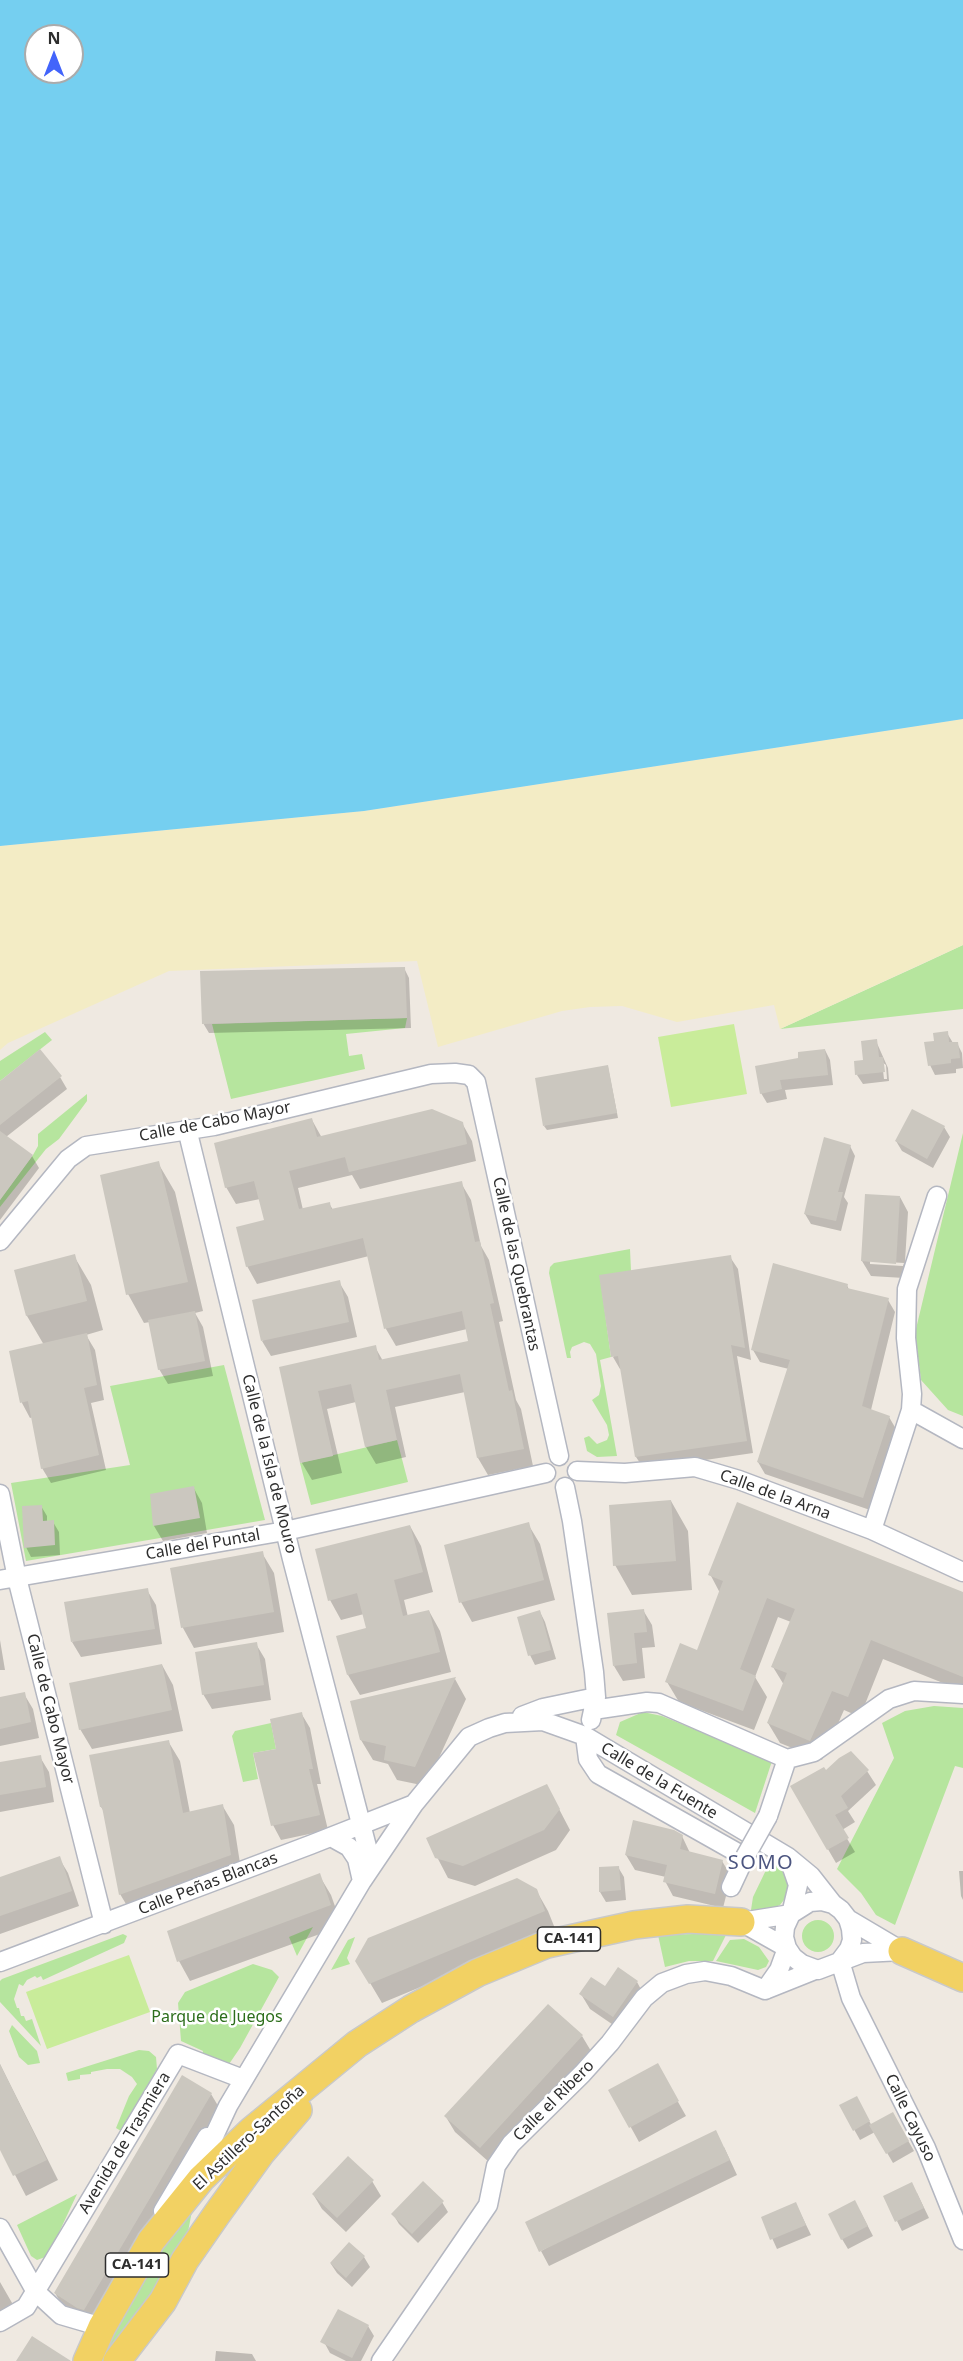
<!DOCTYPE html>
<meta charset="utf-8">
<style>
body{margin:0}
#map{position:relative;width:963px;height:2361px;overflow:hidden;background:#efe9e1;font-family:"Noto Sans",sans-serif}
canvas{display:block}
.north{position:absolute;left:24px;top:24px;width:60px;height:60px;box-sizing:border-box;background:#fff;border:2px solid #ababab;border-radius:50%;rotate:0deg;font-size:16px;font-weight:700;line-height:24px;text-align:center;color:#2e2e2e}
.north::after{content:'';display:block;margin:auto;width:21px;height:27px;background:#4264fb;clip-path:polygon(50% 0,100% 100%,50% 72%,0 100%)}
</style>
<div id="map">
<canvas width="963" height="2361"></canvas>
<div class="north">N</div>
</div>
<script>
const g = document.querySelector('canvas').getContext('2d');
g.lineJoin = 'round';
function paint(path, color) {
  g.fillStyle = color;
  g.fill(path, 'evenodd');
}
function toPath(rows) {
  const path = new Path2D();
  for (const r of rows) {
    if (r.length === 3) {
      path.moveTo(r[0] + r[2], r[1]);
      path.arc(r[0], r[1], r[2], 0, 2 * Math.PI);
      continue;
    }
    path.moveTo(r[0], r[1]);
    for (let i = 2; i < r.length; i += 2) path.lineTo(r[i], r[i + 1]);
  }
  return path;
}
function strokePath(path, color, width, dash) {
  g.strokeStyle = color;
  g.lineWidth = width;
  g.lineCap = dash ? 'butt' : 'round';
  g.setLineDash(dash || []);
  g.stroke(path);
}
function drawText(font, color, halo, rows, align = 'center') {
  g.font = font + ' "Noto Sans",sans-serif';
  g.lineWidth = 5;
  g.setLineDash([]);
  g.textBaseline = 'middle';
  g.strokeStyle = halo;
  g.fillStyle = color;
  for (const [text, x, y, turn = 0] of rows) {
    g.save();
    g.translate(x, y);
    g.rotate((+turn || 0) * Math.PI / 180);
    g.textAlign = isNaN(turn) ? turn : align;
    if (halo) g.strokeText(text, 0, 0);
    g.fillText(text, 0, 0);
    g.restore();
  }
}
paint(toPath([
 [963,945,963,1009,780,1029,918,966],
 [407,1018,405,1028,346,1034,349,1056,362,1054,365,1069,231,1099,212,1024],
 [45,1032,52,1040,0,1081,0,1061],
 [87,1094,87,1101,59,1139,46,1149,0,1207,0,1200,33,1155,38,1146,38,1134],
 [963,1133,963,1416,948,1410,921,1380,915,1333],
 [630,1249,631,1271,600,1276,611,1357,600,1360,617,1456,597,1457,587,1451,584,1438,589,1436,597,1444,607,1440,609,1435,607,1425,592,1400,599,1395,601,1386,596,1354,590,1344,584,1342,572,1347,570,1352,571,1358,567,1358,549,1273,550,1267,554,1263],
 [224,1365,265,1520,26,1561,11,1483,130,1465,110,1386],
 [397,1440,408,1482,311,1505,300,1463],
 [934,1706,963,1708,963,1768,955,1766,895,1925,876,1915,861,1893,837,1869,894,1758,882,1723,905,1711],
 [643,1712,662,1716,772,1761,755,1813,616,1735,620,1722],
 [271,1723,276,1749,253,1753,258,1779,243,1782,232,1736,235,1731],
 [775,1862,784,1870,790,1882,787,1896,780,1905,766,1911,751,1910,753,1897,766,1870],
 [818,1936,16],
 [313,1927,297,1956,289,1937],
 [727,1933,713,1961,689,1961,665,1967,658,1935],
 [123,1934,127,1936,124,1943,43,1980,41,1976,37,1978,35,1976,27,1980,23,1986,19,1984,14,1999,17,2008,19,2008,21,2016,24,2016,26,2021,32,2019,41,2046,0,2002,0,1981,2,1979],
 [355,1937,347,1958,350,1964,331,1970,348,1940],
 [744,1939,759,1947,769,1961,766,1967,758,1970,716,1961,730,1940],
 [253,1964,272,1970,279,1977,240,2048,227,2067,202,2056,203,2051,181,2041,178,2003,185,1992],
 [12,2025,37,2051,40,2063,28,2065,19,2057,9,2031],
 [139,2050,149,2051,156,2057,157,2069,121,2131,116,2128,129,2096,137,2084,132,2077,120,2069,107,2069,91,2072,91,2074,80,2075,80,2079,68,2081,66,2073],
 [77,2194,48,2256,37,2260,31,2256,17,2225],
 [192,2211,186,2242,108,2361,99,2361,137,2280]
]), '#b6e59e');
paint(toPath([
 [963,719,963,945,780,1029,774,1005,677,1022,622,1006,590,1007,562,1011,438,1047,417,961,169,971,8,1043,0,1050,0,846,364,811]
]), '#f3ecc5');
paint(toPath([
 [734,1024,747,1094,671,1107,658,1037],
 [129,1955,150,2012,47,2049,26,1992]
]), '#c9ec9a');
paint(toPath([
 [0,0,963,0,963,719,364,811,0,846],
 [36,36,72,36,72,72,36,72]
]), '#75cff0');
paint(toPath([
 [404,968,409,978,411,1028,209,1033,203,1023],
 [947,1033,953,1043,957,1043,962,1053,963,1068,956,1069,956,1073,935,1075,930,1065,935,1043],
 [876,1041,888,1068,889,1081,863,1084,857,1075],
 [882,1062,886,1065,887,1079,884,1079],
 [825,1050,830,1060,833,1085,785,1090,787,1099,767,1103,761,1093,800,1060],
 [608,1067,618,1118,547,1130,544,1126],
 [60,1077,67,1089,6,1137,32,1156,39,1168,0,1220,0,1083],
 [312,1120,322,1138,462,1123,472,1141,476,1161,360,1189,352,1175,298,1188,303,1210,329,1203,333,1210,461,1183,471,1200,481,1246,489,1260,503,1321,499,1322,516,1400,521,1409,533,1466,488,1475,478,1458,465,1392,395,1407,406,1457,376,1464,366,1447,356,1402,327,1409,342,1473,312,1480,302,1463,280,1368,375,1347,383,1361,470,1342,467,1329,396,1346,386,1329,369,1256,257,1284,247,1266,266,1221,260,1199,236,1204,226,1187],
 [944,1127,950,1137,933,1168,902,1151,896,1141],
 [850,1146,855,1156,844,1197,848,1203,841,1231,811,1224,805,1214],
 [158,1163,175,1192,203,1311,195,1313,203,1327,213,1376,168,1384,159,1369,150,1322,144,1323,128,1294],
 [900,1197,908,1212,904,1278,871,1276,862,1261],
 [870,1261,904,1263,903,1266,870,1264],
 [74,1256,91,1285,103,1330,86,1335,95,1350,104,1400,91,1403,106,1470,51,1483,42,1468,33,1417,30,1418,22,1403,11,1353,44,1345,27,1316,16,1271],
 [730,1257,738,1269,751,1360,737,1356,753,1453,644,1469,636,1457,622,1369,620,1369,613,1357],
 [339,1282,348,1297,357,1337,271,1356,262,1341],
 [847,1285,849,1290,888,1300,895,1312,871,1410,889,1417,896,1429,870,1510,765,1474,758,1462,789,1369,760,1362,753,1350],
 [193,1487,202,1503,207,1533,163,1541,154,1526,152,1495],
 [671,1501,688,1531,692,1590,632,1595,615,1565],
 [41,1506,47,1516,47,1522,53,1522,59,1532,60,1555,31,1557,26,1547],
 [528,1524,540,1544,555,1600,472,1622,461,1602],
 [410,1526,421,1546,433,1592,404,1600,408,1617,429,1611,440,1631,451,1672,360,1695,348,1675,368,1629,364,1614,341,1620,330,1600],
 [262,1553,274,1573,284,1632,194,1648,183,1628,172,1569],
 [710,1574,963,1593,963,1691,883,1659,860,1717,844,1710,822,1760,780,1743,768,1723,784,1685,773,1667,791,1622,778,1617,755,1677,767,1697,754,1730,679,1702,667,1682,698,1652,720,1593],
 [147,1590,156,1605,162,1644,81,1657,72,1642],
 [643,1610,652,1625,655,1647,642,1648,645,1678,623,1681,614,1666],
 [540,1612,545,1622,556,1659,535,1665,530,1655],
 [0,1640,5,1670,0,1670],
 [256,1644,265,1659,271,1700,212,1709,203,1694],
 [162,1665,173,1685,183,1731,92,1749,80,1729],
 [455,1679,466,1699,426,1786,397,1780,388,1764,373,1760,361,1740],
 [24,1694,33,1709,39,1738,0,1746,0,1699],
 [301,1713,310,1728,321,1784,317,1784,328,1830,281,1840,273,1825,278,1750],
 [168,1741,180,1761,190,1813,222,1805,234,1825,242,1876,132,1914,120,1894,105,1813,101,1807],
 [40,1757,49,1772,54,1802,0,1812,0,1764],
 [867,1771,876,1785,848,1811,855,1822,842,1830,855,1852,836,1863,792,1787,826,1773],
 [547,1786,570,1830,556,1850,475,1886,448,1878,437,1857],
 [682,1836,690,1853,722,1861,731,1876,723,1908,673,1896,665,1881,666,1877,635,1870,626,1855],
 [59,1858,68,1873,79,1906,0,1934,0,1879],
 [618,1867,624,1877,626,1900,606,1902,600,1892],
 [959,1871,963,1871,963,1900,961,1896],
 [319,1875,331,1895,342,1926,190,1981,179,1961],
 [536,1890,548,1911,556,1931,382,2003,357,1961],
 [637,1982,645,1997,622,2031,590,2009,581,1994],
 [582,2036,591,2051,489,2162,455,2132,446,2117],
 [0,2064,58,2180,26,2196,0,2146],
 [657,2065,686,2116,639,2142,611,2091],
 [211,2094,223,2114,96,2329,67,2313,55,2293],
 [856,2098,872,2126,893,2114,914,2151,893,2163,875,2132,860,2140,841,2106],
 [724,2147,737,2175,549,2266,541,2251],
 [372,2181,381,2196,346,2232,322,2209,313,2194],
 [917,2193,929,2218,902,2231,897,2221],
 [442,2202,448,2212,418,2243,399,2224,393,2214],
 [796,2204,811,2235,777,2249,763,2218],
 [860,2211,873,2236,848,2249,842,2239],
 [349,2244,364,2257,370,2267,352,2287,337,2273,331,2264],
 [0,2282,19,2315,0,2326],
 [368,2326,374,2336,361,2361,346,2361,330,2353,324,2342],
 [216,2351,252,2354,256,2361,215,2361]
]), '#0003');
paint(toPath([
 [405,967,407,1018,202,1024,200,971],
 [948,1031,949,1042,958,1042,960,1058,951,1059,951,1063,928,1066,924,1042,934,1041,933,1033],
 [877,1039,879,1057,883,1057,885,1072,855,1075,854,1061,863,1060,861,1041],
 [40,1049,62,1076,0,1125,0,1081],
 [825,1049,828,1075,780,1080,782,1089,760,1094,755,1066,798,1058,798,1052],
 [608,1065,617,1113,543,1126,535,1078],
 [432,1109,463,1122,467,1144,349,1172,345,1157,289,1171,299,1209,330,1202,331,1209,462,1181,475,1242,480,1241,494,1303,490,1304,509,1391,512,1390,524,1449,477,1458,460,1374,386,1390,397,1440,365,1447,351,1384,318,1391,333,1456,300,1463,279,1367,376,1345,379,1360,468,1341,462,1311,384,1329,363,1238,246,1267,236,1227,264,1220,254,1181,225,1188,214,1143,312,1118,317,1137],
 [912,1109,945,1126,927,1159,895,1141],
 [0,1131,33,1155,0,1200],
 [824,1137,851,1145,838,1192,843,1192,836,1221,804,1214],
 [159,1161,188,1282,126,1295,100,1175],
 [865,1194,900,1196,896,1264,861,1261],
 [75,1254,87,1301,26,1316,14,1270],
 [731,1255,745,1348,731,1345,747,1441,635,1457,618,1356,611,1357,599,1275],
 [773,1263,848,1284,847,1288,889,1298,862,1406,890,1416,863,1498,757,1462,790,1360,751,1350],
 [340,1280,349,1322,261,1341,252,1300],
 [195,1311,205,1361,158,1370,148,1320],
 [87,1333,97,1385,84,1388,99,1455,41,1469,28,1401,20,1403,9,1351],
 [194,1486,200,1518,153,1526,150,1494],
 [671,1500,676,1561,613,1566,609,1505],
 [737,1502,963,1592,963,1677,871,1640,848,1697,832,1691,810,1741,767,1723,787,1673,771,1667,795,1609,767,1598,740,1669,756,1676,743,1711,665,1682,680,1643,697,1650,723,1581,708,1575],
 [42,1505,43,1521,54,1520,55,1545,24,1548,22,1506],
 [529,1522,544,1580,459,1603,444,1545],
 [410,1525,423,1572,394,1580,403,1616,429,1610,440,1652,347,1675,336,1636,366,1628,357,1593,328,1601,315,1549],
 [263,1551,274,1612,181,1628,170,1568],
 [148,1588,155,1629,71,1642,64,1602],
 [644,1609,647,1632,634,1633,637,1663,613,1666,607,1613],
 [540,1610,551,1650,528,1656,517,1617],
 [257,1642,264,1685,202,1695,195,1652],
 [162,1664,172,1710,79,1730,69,1683],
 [456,1677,415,1767,384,1760,386,1746,360,1740,350,1701],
 [25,1692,31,1722,0,1729,0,1697],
 [302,1712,313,1769,309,1769,320,1815,271,1826,253,1753,276,1749,270,1719],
 [169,1740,183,1813,223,1804,231,1855,119,1895,102,1807,100,1807,89,1755],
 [851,1751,869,1770,841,1796,848,1808,835,1815,849,1838,827,1850,790,1786,824,1767,826,1770,839,1758],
 [41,1755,46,1787,0,1795,0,1762],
 [547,1784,560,1809,544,1830,463,1866,435,1858,426,1838],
 [633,1820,674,1830,683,1835,680,1849,723,1860,715,1894,663,1882,667,1865,625,1855],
 [60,1856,72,1891,0,1916,0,1877],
 [619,1866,621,1890,599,1892,599,1867],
 [320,1873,331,1905,177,1962,167,1931],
 [517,1878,537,1889,545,1911,369,1984,355,1961,368,1938],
 [618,1967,638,1981,613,2017,579,1994,591,1977,605,1986],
 [548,2004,583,2035,480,2148,444,2116],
 [658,2063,679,2101,629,2128,608,2090],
 [0,2064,47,2160,13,2176,0,2150],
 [182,2075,212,2093,84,2310,77,2308,54,2293],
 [857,2096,870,2121,853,2131,839,2105],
 [893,2112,909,2141,886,2154,869,2125],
 [716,2130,730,2160,539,2252,525,2222],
 [348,2156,374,2180,337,2218,312,2194],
 [423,2181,444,2201,412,2234,391,2214],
 [912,2182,924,2208,895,2222,883,2196],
 [855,2200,868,2226,841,2240,828,2214],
 [796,2202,806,2225,770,2240,761,2217],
 [349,2242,365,2256,346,2278,330,2263],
 [338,2309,369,2325,352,2358,320,2342],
 [32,2336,71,2361,16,2361]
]), '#cbc7bf');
const street = toPath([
 [187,1129,292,1559,372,1866],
 [0,1241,68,1159,86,1146,214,1126,431,1074,455,1073,469,1075,476,1082,559,1456],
 [911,1410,963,1439],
 [577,1471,625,1473,695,1467,739,1480,872,1530,963,1572],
 [565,1487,572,1521,594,1672,596,1697,591,1720],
 [0,1494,17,1578,104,1924],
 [872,1530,911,1410,912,1394,906,1338,907,1289,937,1196],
 [0,1580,285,1531,546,1473],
 [593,1710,647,1702,659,1703,787,1759,814,1752,889,1699,914,1691,963,1694],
 [522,1716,543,1708,596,1697],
 [585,1736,588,1759,598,1774,745,1857,731,1887],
 [768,1816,787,1759],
 [331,1837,349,1847,357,1859,362,1881],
 [789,1859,798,1885,791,1914,785,1927,784,1937,787,1948,793,1957,802,1964,818,1970,863,1953,902,1951],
 [848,1919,902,1951],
 [741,1922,791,1914,810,1902,822,1901,833,1904,841,1910,848,1919,851,1929,852,1940,849,1949,840,1961],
 [741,1922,787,1948],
 [840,1961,851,1998,926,2148,963,2240],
 [0,1962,310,1845,414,1804],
 [765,1990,815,1970],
 [765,1990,779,1970,787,1948],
 [201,2177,208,2149,228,2106,362,1881,414,1804,469,1737,489,1728,505,1723,543,1721,585,1736,788,1857,811,1876,833,1904],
 [163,2211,207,2137],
 [0,2228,36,2292,61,2315,102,2327],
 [0,2322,26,2307,178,2054,243,2079],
 [381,2361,488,2205,496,2166,511,2144,582,2074,610,2043,644,1998,662,1983,686,1974,705,1971,731,1976,765,1990]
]);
const primary = toPath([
 [902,1951,963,1978],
 [87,2361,102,2327,151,2241,201,2179,251,2131,357,2044,411,2009,477,1973,547,1944,634,1925,688,1919,741,1922],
 [117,2361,163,2301,185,2260,217,2214,261,2153,298,2110]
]);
strokePath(street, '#b4b7c1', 21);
strokePath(primary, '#c9c9c9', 30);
strokePath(street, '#fff', 18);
strokePath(primary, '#f2d163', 27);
const streetBridge = toPath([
 [745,1857,768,1816]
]);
strokePath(streetBridge, '#b4b7c1', 21, []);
strokePath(streetBridge, '#fff', 18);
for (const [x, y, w] of [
 [569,1939,63],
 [137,2265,63]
]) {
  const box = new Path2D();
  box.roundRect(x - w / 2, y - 12, w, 24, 4.5);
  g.fillStyle = '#fff';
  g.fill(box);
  strokePath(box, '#2e2e2e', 1.5);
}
drawText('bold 15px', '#2e2e2e', null, [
 ["CA-141",569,1939],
 ["CA-141",137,2265]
]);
drawText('16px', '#2e2e2e', '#fff', [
 ["Calle de Cabo Mayor",215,1122,-11],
 ["Calle de las Quebrantas",516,1264,78],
 ["Calle de la Isla de Mouro",269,1464,76],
 ["Calle de la Arna",775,1495,20],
 ["Calle del Puntal",203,1545,-10],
 ["Calle de Cabo Mayor",50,1709,76],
 ["Calle de la Fuente",659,1781,31],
 ["Calle Peñas Blancas",208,1884,-21],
 ["Calle el Ribero",554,2101,-45],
 ["Calle Cayuso",910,2118,64],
 ["El Astillero-Santoña",249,2138,-43],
 ["Avenida de Trasmiera",125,2143,-59]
]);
drawText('16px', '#2c6e1b', '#fff', [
 ["Parque de Juegos",217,2017]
]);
g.letterSpacing = '1.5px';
drawText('20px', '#4d5680', '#fff', [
 ["SOMO",761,1863]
]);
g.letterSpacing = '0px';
</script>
